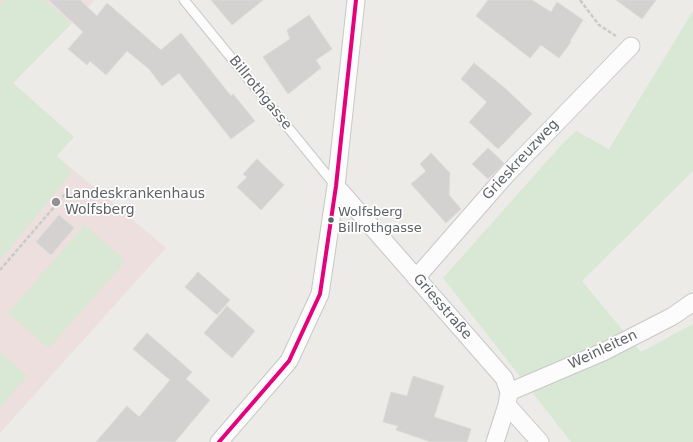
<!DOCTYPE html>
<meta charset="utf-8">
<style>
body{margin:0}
canvas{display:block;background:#edebe8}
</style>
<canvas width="693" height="442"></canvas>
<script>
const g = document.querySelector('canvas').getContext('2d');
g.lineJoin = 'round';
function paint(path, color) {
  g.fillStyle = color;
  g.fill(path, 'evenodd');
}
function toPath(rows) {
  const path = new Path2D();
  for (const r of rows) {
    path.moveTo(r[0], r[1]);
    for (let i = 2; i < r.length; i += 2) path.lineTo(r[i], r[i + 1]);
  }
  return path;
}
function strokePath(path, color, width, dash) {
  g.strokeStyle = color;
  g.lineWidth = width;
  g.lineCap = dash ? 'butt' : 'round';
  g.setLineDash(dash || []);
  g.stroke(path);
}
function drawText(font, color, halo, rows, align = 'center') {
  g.font = font + ' "DejaVu Sans",sans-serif';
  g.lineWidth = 3.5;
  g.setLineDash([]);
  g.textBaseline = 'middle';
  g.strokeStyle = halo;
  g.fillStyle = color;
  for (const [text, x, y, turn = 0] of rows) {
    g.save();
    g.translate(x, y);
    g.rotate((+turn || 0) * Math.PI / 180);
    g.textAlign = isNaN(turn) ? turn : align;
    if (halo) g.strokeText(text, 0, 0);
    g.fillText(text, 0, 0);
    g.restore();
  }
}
paint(toPath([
 [0,0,95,0,13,83,74,137,57,156,166,248,0,433]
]), '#ecdfde');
paint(toPath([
 [3,0,45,0,71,24,13,83,74,137,57,155,72,172,0,260,0,5],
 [693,11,693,171,582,281,641,352,693,324,693,442,571,442,443,278,563,143,576,131,609,149],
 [85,225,125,261,49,348,8,313],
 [0,352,27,376,0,407]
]), '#d8e8d4');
const building = toPath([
 [49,0,80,0,97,16,107,3,161,50,181,33,231,96,233,94,255,121,231,139,179,73,162,86,149,69,127,51,106,75,90,61,87,65,68,49,83,32,49,0],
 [211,0,263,0,232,25,211,0],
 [488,0,532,0,551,12,557,2,583,20,570,41,571,42,559,58,541,45,530,58,476,16,488,0],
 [616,0,656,0,642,19,616,0],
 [309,15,332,49,316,60,321,68,288,94,263,57,290,39,287,30,309,15],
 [474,63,506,89,532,114,498,149,469,122,487,102,461,79,474,63],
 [488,148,504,163,488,179,472,164,488,148],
 [431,153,450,173,449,195,461,209,446,223,411,184,426,171,420,164,431,153],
 [257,159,284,185,261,210,237,187,247,177,243,174,257,159],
 [59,215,74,228,51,255,36,242,59,215],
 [198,272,230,300,217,315,185,287,198,272],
 [227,306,255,331,232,358,204,333,227,306],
 [147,333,192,372,186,379,210,400,175,442,96,442,127,406,139,417,170,380,133,349,147,333],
 [413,376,444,386,434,417,471,429,467,442,431,442,396,430,398,426,383,422,391,392,407,396,413,376]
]);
paint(building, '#d4d2d1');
strokePath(building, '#dcdad8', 1);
const service = toPath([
 [184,0,335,185]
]);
const minor = toPath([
 [336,186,504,378,509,392,507,405,495,442],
 [416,278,507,174,631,46],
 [509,392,603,352,673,316,693,302],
 [507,405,540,442],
 [219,442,289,361,320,294,336,186,356,0]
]);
strokePath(service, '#c7c8c8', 11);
strokePath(minor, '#c7c8c8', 19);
strokePath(toPath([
 [580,0,599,25,616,36],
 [0,270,67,192]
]), '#c7cbc9', 2.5, [4, 2]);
strokePath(service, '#fcfcfc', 9);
strokePath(minor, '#fcfcfc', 17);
strokePath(toPath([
 [219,442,289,361,320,294,336,186,356,0]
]), '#e5007d', 4);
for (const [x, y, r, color] of [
 [56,202,5,"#909294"],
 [331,220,3.5,"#5e6266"]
]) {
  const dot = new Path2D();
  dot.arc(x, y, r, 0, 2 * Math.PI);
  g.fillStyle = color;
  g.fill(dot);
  strokePath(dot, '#fff', 1.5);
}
drawText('13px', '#5e6266', '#fff', [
 ["Wolfsberg",338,213],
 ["Billrothgasse",338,229]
], 'left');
drawText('14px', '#5e6266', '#fff', [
 ["Billrothgasse",260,93,51],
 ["Grieskreuzweg",521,160,-47],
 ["Griesstraße",442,307,49],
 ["Weinleiten",603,350,-25]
]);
drawText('14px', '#5e6266', '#fff', [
 ["Landeskrankenhaus",65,194],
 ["Wolfsberg",65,210]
], 'left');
</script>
